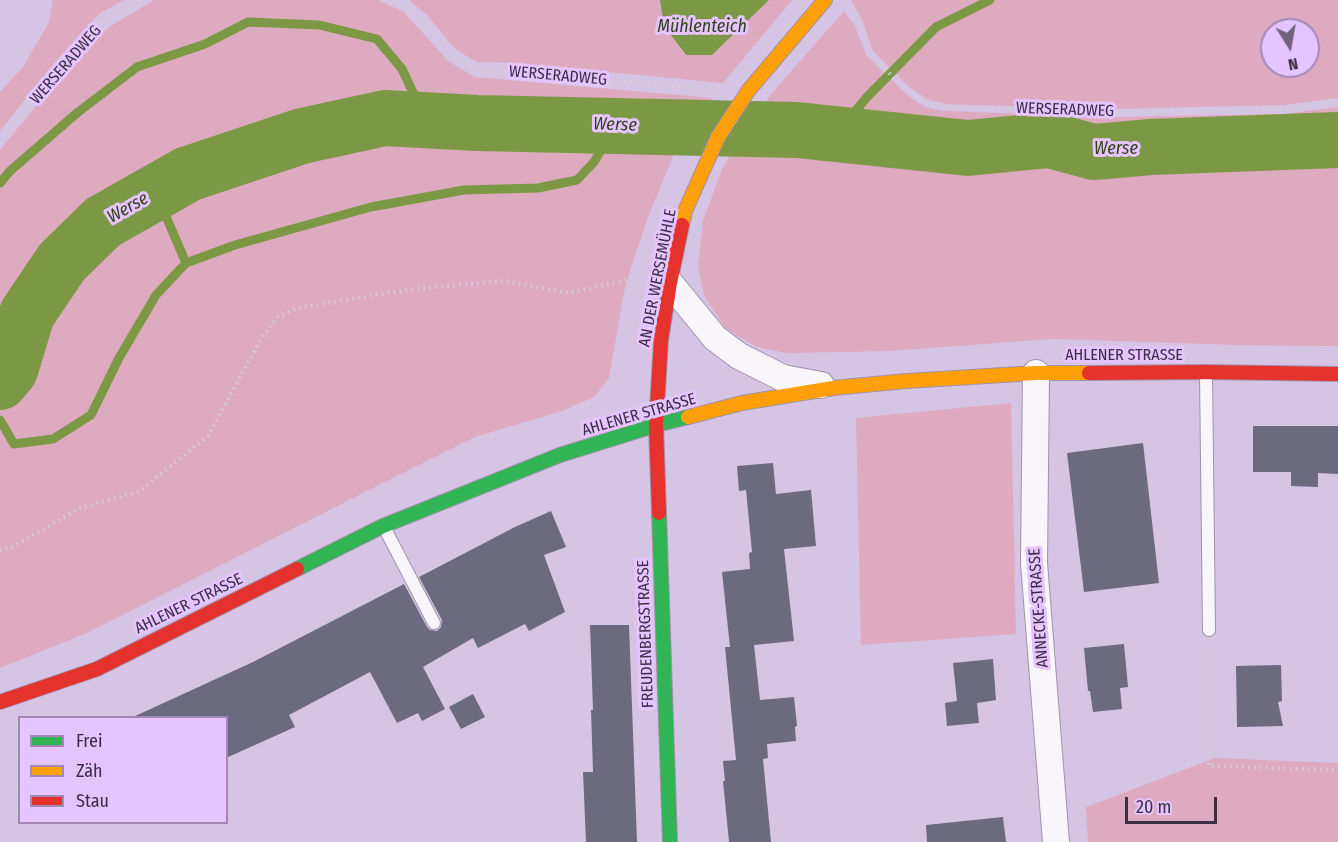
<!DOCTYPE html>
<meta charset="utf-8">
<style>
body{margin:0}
#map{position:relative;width:1338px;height:842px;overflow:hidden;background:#d6c4e4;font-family:"Fira Sans Condensed",sans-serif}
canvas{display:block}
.legend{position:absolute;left:18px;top:716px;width:210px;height:108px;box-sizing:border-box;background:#e5c4ff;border:2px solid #a188b5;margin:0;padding:8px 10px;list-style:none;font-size:18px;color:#3b2e45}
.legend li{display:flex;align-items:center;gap:12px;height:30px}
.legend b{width:30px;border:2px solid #a188b5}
.north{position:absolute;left:1260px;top:18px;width:60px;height:60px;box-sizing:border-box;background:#e5c4ff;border:2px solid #a188b5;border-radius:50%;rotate:169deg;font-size:16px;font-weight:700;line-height:24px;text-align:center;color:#3b2e45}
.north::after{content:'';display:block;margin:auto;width:21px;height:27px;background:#71627d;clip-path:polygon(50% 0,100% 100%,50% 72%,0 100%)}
.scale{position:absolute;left:1125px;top:797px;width:92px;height:27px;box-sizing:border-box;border:3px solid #3b2e45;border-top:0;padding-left:8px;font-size:18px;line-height:21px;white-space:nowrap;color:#3b2e45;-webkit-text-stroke:4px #e5c4ff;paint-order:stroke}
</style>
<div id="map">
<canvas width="1338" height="842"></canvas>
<ul class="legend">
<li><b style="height:8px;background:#30b455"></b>Frei</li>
<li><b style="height:8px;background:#ff9f0a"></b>Zäh</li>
<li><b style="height:8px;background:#e5322d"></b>Stau</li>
</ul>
<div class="north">N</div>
<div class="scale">20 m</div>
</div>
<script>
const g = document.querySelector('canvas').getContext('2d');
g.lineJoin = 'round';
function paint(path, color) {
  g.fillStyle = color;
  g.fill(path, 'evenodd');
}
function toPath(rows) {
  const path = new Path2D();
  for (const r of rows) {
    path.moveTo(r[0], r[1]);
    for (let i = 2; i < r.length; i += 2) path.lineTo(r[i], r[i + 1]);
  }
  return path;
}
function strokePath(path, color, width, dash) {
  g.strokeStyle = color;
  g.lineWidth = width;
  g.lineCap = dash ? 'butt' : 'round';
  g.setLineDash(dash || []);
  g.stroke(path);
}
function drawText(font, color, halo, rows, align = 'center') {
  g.font = font + ' "Fira Sans Condensed",sans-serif';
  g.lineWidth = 6;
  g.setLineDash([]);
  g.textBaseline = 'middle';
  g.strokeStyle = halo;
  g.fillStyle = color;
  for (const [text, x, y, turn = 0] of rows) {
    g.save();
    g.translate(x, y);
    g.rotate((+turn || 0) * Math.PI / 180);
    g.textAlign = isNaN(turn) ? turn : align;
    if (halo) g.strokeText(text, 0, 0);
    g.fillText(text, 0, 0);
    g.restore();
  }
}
paint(toPath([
 [53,0,124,0,100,13,56,61,0,131,0,92,23,67,49,22],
 [154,0,378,0,404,12,449,62,475,77,712,98,681,137,649,215,631,267,624,292,609,378,594,397,562,411,475,437,363,493,87,633,0,668,0,150,67,68,109,27],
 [409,0,660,0,664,26,685,55,712,55,769,0,792,0,723,83,514,63,477,62,455,49,427,15],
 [851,0,1338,0,1338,98,1283,105,1117,109,945,104,929,100,909,87,873,51,862,20],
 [1272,30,1308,30,1308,66,1272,66],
 [844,11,855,26,866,55,907,95,925,107,943,111,1117,117,1284,114,1338,107,1338,346,1238,345,1052,339,890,351,787,353,756,347,724,327,704,295,698,267,703,221,722,169,740,138,772,93],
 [1011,403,1016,634,861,645,856,418],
 [1215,758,1338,763,1338,842,1088,842,1086,807]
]), '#deaabf');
paint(toPath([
 [660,0,769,0,712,55,686,55,664,26]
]), '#7c9844');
strokePath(toPath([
 [837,133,868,96,936,27,990,0],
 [0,183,10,171,77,113,137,67,205,44,248,22,319,25,377,39,402,69,426,120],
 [186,263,235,245,371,207,464,190,538,188,577,180,594,162,616,125],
 [0,420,14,444,53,439,91,415,119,358,156,295,186,263,156,193]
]), '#7c9844', 9);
strokePath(toPath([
 [0,382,10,370,27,314,62,262,103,222,188,174,302,136,385,118,477,123,797,130,968,148,1049,140,1094,152,1151,147,1338,140]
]), '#7c9844', 56);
paint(toPath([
 [1253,426,1338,426,1338,474,1318,473,1318,487,1291,486,1291,472,1253,472],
 [1143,443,1159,583,1084,592,1067,453],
 [773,463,776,494,811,490,816,546,784,549,794,641,754,645,760,700,794,697,797,726,795,727,796,741,767,744,768,758,763,759,771,842,729,842,723,781,725,781,723,761,736,760,725,647,730,647,722,572,750,569,749,553,752,552,746,490,739,491,737,466],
 [551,511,566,547,544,555,565,612,529,631,525,624,478,648,473,638,423,667,445,709,422,721,418,713,397,723,370,672,289,715,295,727,226,758,226,717,133,717,253,662,404,584,427,627,430,630,437,631,441,627,442,620,419,577,515,527],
 [590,625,629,625,637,842,586,842,583,772,593,772,591,710,593,710],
 [1124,644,1128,687,1120,688,1122,709,1093,712,1090,691,1088,691,1084,648],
 [993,659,996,700,977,703,979,723,947,726,945,703,957,701,953,663],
 [1281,665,1282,701,1278,702,1283,726,1237,727,1236,666],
 [473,694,485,717,461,729,449,707],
 [1003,817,1006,842,927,842,926,825]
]), '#6c6a7f');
const lane = toPath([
 [1206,374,1209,630],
 [384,527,434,623]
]);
const street = toPath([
 [670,283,715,338,739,356,783,378,821,385],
 [1036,373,1034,563,1056,842]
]);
const fast = toPath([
 [659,513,670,842],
 [297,569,383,526,560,455,656,425,688,417]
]);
const slow = toPath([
 [682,225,685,211,718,137,748,91,825,0],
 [688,417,742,403,833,388,906,381,1036,373,1089,373]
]);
const jam = toPath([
 [1089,373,1206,372,1338,374],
 [659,513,656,425,661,340,670,283,682,225],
 [0,702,97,669,297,569]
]);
strokePath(lane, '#a192ab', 14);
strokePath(street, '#a192ab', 28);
strokePath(fast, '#a192ab', 16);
strokePath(slow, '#a192ab', 16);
strokePath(jam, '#a192ab', 16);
strokePath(toPath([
 [393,0,407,7,424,23,454,55,477,70,712,89],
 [853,12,860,25,873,57,904,88,929,104,945,107,1118,112,1284,109,1338,102],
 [0,142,63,66,104,22,142,0],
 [0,550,12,547,80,508,138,492,208,436,262,337,278,317,297,308,413,289,504,281,569,293,631,279,639,280],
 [1209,649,1209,766,1338,770]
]), '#d3ced7', 4, [1.5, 4.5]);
strokePath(lane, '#f9f6fb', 12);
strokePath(street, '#f9f6fb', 26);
strokePath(fast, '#30b455', 14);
strokePath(slow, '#ff9f0a', 14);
strokePath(jam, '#e5322d', 14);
drawText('16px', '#3b2e45', '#e5c4ff', [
 ["WERSERADWEG",66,65,-49],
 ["WERSERADWEG",558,76,5],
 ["WERSERADWEG",1065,110,2],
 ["AN DER WERSEMÜHLE",658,278,-79],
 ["AHLENER STRASSE",1124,356],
 ["AHLENER STRASSE",639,415,-16],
 ["AHLENER STRASSE",189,604,-26],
 ["ANNECKE-STRASSE",1039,608,-94],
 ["FREUDENBERGSTRASSE",646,634,-92]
]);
drawText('italic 18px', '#304519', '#e5c4ff', [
 ["Mühlenteich",702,27],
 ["Werse",615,125,2],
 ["Werse",1116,149],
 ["Werse",128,208,-30]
]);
</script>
